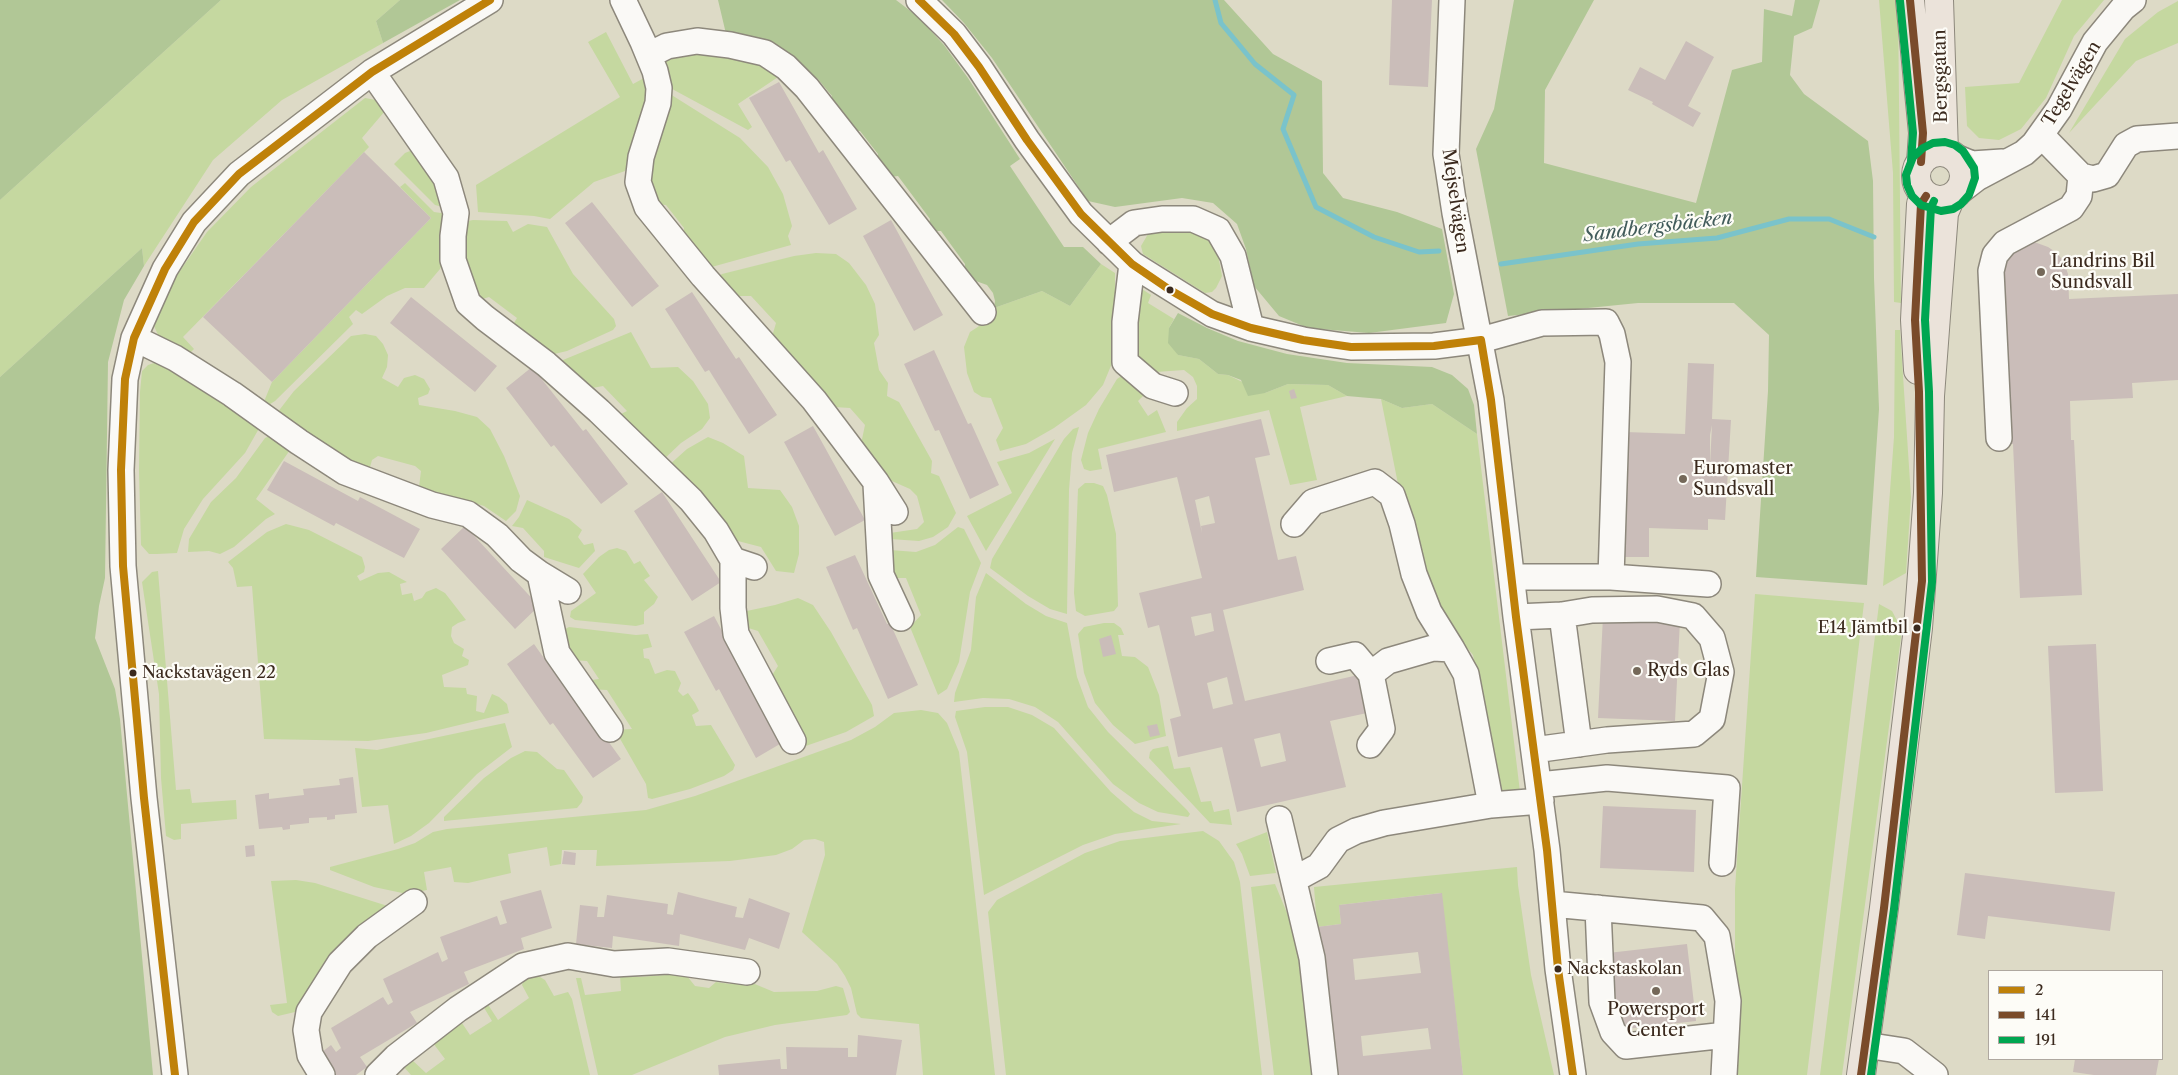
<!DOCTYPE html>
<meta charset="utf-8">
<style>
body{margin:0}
#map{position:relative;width:2178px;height:1075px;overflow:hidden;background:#dddac6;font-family:"Libre Caslon Text",serif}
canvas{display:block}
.legend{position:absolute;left:1988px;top:970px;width:175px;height:90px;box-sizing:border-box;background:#fdfcf7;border:1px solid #afa8a0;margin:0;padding:6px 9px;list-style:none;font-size:15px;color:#3b2a1e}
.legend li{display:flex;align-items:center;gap:10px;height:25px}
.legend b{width:25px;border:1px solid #afa8a0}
</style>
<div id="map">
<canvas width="2178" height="1075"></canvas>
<ul class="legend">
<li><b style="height:6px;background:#bf8109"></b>2</li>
<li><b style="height:6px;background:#7a4b2a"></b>141</li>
<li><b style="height:6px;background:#00a651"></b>191</li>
</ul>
</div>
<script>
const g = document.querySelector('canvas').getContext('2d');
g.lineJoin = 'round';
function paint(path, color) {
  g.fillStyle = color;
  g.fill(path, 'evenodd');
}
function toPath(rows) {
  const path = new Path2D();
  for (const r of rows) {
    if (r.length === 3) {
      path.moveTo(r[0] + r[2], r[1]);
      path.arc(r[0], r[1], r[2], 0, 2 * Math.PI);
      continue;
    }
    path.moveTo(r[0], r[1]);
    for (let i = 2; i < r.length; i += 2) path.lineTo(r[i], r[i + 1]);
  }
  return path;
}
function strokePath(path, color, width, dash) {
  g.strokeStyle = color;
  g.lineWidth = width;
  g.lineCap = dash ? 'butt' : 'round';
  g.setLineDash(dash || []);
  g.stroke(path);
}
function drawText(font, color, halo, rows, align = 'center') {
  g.font = font + ' "Libre Caslon Text",serif';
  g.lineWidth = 4.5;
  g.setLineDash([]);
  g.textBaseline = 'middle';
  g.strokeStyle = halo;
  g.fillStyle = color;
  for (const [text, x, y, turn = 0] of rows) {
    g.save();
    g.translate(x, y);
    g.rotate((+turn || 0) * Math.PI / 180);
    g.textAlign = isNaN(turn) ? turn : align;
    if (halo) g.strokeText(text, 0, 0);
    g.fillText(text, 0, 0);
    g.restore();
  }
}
paint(toPath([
 [221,0,400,0,376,21,383,43,282,100,213,160,144,266,142,248,0,377,0,200],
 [1879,0,1898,0,1901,303,1894,302,1893,173],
 [2062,0,2104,0,2074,36,2046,98,2021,129,1999,140,1979,138,1967,126,1965,87,2019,83],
 [2178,1,2178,43,2136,61,2069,133,2125,39,2158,12],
 [606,32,633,84,646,77,650,106,625,171,594,182,550,219,534,216,478,212,476,185,620,97,588,42],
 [673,54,724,54,761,60,784,73,738,104,752,127,748,130,674,90,661,79,660,65],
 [670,94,740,138,768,167,783,194,792,226,788,236,791,245,708,268,683,240,684,228,666,205,653,204,645,188],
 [365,98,376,100,385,111,362,138,369,147,183,337,194,349,190,353,159,337,154,326,175,278,207,232,251,187],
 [415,149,435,172,447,208,435,205,394,164,405,153],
 [405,183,434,212,448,214,445,257,440,269,424,288,405,288,387,296,362,314,356,310,349,317,353,324,275,401,267,406,263,404,272,382,431,218,400,187],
 [473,220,507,221,513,232,528,224,547,227,573,274,614,319,616,326,613,330,567,351,550,355,512,326,517,318,489,297,476,301,467,289,463,222],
 [1164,227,1198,229,1211,241,1218,255,1222,276,1216,288,1212,292,1205,293,1143,254,1141,246,1148,234],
 [816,253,836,254,849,263,866,285,875,304,879,335,874,343,879,370,888,383,887,396,899,402,932,461,931,473,939,476,956,513,948,527,933,537,919,541,890,539,890,533,917,529,924,522,917,496,910,489,885,478,861,444,865,425,850,408,834,407,771,340,776,323,751,296,732,296,716,278,722,274,794,256],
 [1101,264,1115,273,1115,356,1103,385,1086,405,1054,428,1026,444,1000,451,996,440,1003,428,991,398,982,397,974,392,967,373,964,347,970,332,993,317,994,308,1042,291,1070,306],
 [1139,287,1151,295,1148,303,1174,319,1169,328,1178,355,1199,359,1218,374,1228,375,1265,393,1288,384,1328,385,1347,396,1300,407,1317,480,1290,485,1269,410,1177,431,1177,422,1187,408,1197,399,1197,386,1193,377,1184,370,1156,372,1143,364,1132,350],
 [1895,330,1900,330,1911,497,1906,573,1883,586,1894,437],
 [631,332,651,368,678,367,693,381,708,404,710,418,702,429,681,443,662,461,619,415,627,411,603,386,587,389,560,364,563,360],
 [365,334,376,336,383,344,388,355,387,367,382,378,398,387,404,378,415,375,424,379,430,389,428,394,418,398,419,405,455,411,477,417,490,429,504,456,520,496,516,511,506,521,484,506,419,487,421,471,415,466,378,456,372,460,370,467,361,469,277,413,294,391,351,336],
 [160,361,261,425,245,453,203,499,184,529,177,553,157,554,149,554,141,545,139,471,140,392,142,371,148,365],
 [1123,375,1147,392,1138,401,1148,416,1157,410,1166,432,1098,449,1102,469,1090,471,1084,469,1081,460,1088,433,1099,409,1117,379],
 [1381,399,1402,408,1432,404,1477,434,1520,792,1499,792,1473,655,1446,622,1431,593,1399,489],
 [1079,427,1072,453,1069,490,1067,614,1050,609,1028,596,990,568,992,559,1064,439,1073,429],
 [273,434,292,447,256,499,275,514,266,519,234,547,220,554,209,551,188,552,189,539,211,502,236,478,265,438],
 [708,437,723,443,744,456,748,488,780,490,792,507,799,526,799,554,794,573,776,571,761,547,734,540,668,466,687,449],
 [1055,439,1017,501,986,551,967,516,1012,493,997,462,1029,453],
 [1085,483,1094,483,1103,486,1107,495,1116,534,1118,606,1114,611,1085,616,1076,611,1074,593,1078,489],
 [527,500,569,519,582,530,578,537,584,545,593,543,595,551,579,568,544,557,544,551,523,528,512,526,519,517],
 [286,524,309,530,362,557,365,567,364,572,357,576,360,581,378,573,389,572,407,582,400,584,402,595,412,593,414,601,422,598,426,592,436,588,445,593,466,620,458,623,452,627,451,636,454,643,464,649,462,656,469,660,468,665,442,675,444,687,466,688,467,694,477,696,476,711,484,713,492,694,499,697,507,704,509,713,426,733,368,741,264,739,252,586,237,587,233,568,228,562,267,532],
 [958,527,964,529,981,563,970,592,959,662,947,689,938,695,910,627,921,615,906,578,890,578,890,550,916,552,935,545],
 [617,548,626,551,634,564,640,561,650,576,644,580,658,597,654,604,644,612,644,624,636,626,575,620,570,617,571,611,596,593,583,574,599,557,609,550],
 [158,571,176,790,190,789,192,803,236,800,237,819,181,824,181,839,174,840,166,836,161,778,159,694,142,582,152,572],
 [986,573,1026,604,1046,616,1067,623,1077,677,1088,707,1108,732,1187,810,1190,814,1188,817,1158,812,1139,803,1113,784,1058,722,1035,707,1009,699,983,698,954,702,955,693,971,650,976,597],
 [1755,594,1864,603,1807,1075,1735,1075,1735,889],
 [798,598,813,605,831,632,872,705,874,716,846,732,800,748,767,683,778,666,758,631,742,626,742,612,775,605],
 [1879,604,1892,611,1902,630,1842,1075,1820,1075],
 [1104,623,1114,623,1121,628,1124,635,1118,635,1122,656,1135,657,1148,667,1159,695,1166,736,1135,744,1113,725,1095,703,1084,673,1078,634,1084,627],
 [569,627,636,635,648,634,652,647,643,649,644,658,649,659,655,674,667,670,675,671,681,683,678,691,683,696,688,693,695,703,699,711,692,715,696,726,711,725,735,765,733,770,724,776,690,789,652,799,648,798,646,784,615,730,632,729,607,690,590,689,584,681,599,679,587,661,571,660,561,631],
 [985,707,1008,707,1032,715,1054,728,1111,792,1134,812,1152,821,1181,824,1115,834,1083,845,984,895,967,752,955,717,956,711],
 [921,710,938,713,947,723,959,752,995,1075,923,1075,919,1024,861,1018,857,1014,851,988,845,976,837,964,802,932,825,855,824,842,815,839,804,840,792,849,776,855,730,861,596,866,597,850,562,850,561,864,550,866,547,847,508,854,511,873,468,883,454,882,451,867,424,872,427,890,407,894,374,887,330,870,330,867,398,849,415,843,433,832,447,829,646,810,695,796,851,740,875,727,894,713],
 [505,723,512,747,477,774,429,823,411,836,394,844,388,805,362,807,355,748,377,750],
 [1168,746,1174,769,1190,767,1201,802,1211,801,1214,812,1229,809,1232,825,1210,823,1149,758,1150,752,1153,749],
 [525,751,537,752,557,769,564,770,583,797,582,802,577,808,444,821,444,817,484,778,511,758],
 [1203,831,1219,841,1234,862,1240,882,1262,1075,1006,1075,988,912,997,900,1085,853,1120,841],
 [1267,832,1276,873,1250,876,1242,854,1236,844],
 [1517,867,1518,885,1531,975,1554,1075,1463,1075,1441,893,1339,905,1341,924,1317,927,1314,887],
 [296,880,315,883,394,908,309,1005,295,1012,278,1016,272,1012,270,1005,287,1003,271,881],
 [1275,884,1304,954,1318,1075,1274,1075,1251,887],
 [670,970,687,976,695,986,709,988,716,982,730,984,733,975,774,992,817,991,836,986,843,988,850,1012,847,1015,775,1025,725,1037,632,1075,598,1075,576,978,581,978,585,995,621,991,620,975,625,972,639,977,666,975],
 [535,974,545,980,554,996,568,992,572,999,590,1075,411,1075,403,1066,411,1059,426,1073,445,1059,433,1043,460,1020,470,1035,492,1021,483,1006,487,1003,498,1020,529,998,522,985,524,979]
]), '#c5d8a0');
paint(toPath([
 [0,0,221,0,0,200],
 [400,0,460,0,383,43,376,21],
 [718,0,896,0,917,16,944,45,968,78,1020,159,1010,166,1064,247,1083,247,1101,264,1070,306,1042,291,994,308,995,301,993,293,987,285,973,280,965,272,965,264,941,231,934,231,929,224,930,219,898,176,890,177,877,163,878,154,860,131,852,131,832,105,832,96,817,78,810,77,727,38],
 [942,0,1224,0,1273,54,1322,81,1323,173,1343,198,1397,212,1442,229,1454,294,1446,323,1369,333,1308,328,1279,316,1254,286,1246,249,1237,224,1213,203,1182,198,1115,207,1088,201,992,58,964,23],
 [1514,0,1594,0,1545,90,1544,163,1696,203,1732,70,1762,62,1764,9,1792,16,1795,0,1820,0,1812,28,1794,36,1790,75,1804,94,1868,141,1873,181,1874,278,1879,409,1867,585,1756,577,1768,391,1769,335,1734,303,1638,303,1508,316,1476,149,1494,109],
 [142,248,144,266,124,300,108,362,105,578,99,606,95,638,115,689,120,719,153,1075,0,1075,0,377],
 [1178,313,1207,328,1238,341,1287,354,1347,363,1432,367,1452,375,1468,389,1474,405,1477,434,1432,404,1402,408,1381,399,1347,396,1328,385,1288,384,1265,393,1248,396,1241,380,1228,375,1218,374,1199,359,1178,355,1168,343,1169,328]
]), '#b1c796');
strokePath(toPath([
 [1215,0,1221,23,1255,64,1294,95,1283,129,1316,207,1374,237,1419,252,1439,251],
 [1501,264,1638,244,1717,238,1789,219,1829,219,1874,237]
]), '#7ac3cb', 5);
paint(toPath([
 [1392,0,1432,0,1428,87,1389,85],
 [1686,41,1714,57,1688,106,1701,113,1693,127,1652,104,1653,102,1628,90,1640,67,1665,80],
 [779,82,819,153,823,150,857,209,829,225,790,160,786,162,749,98],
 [364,152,431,218,272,382,203,317],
 [592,202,659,286,632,307,565,223],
 [891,220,943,315,914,331,863,236],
 [2029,243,2037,243,2048,247,2057,253,2064,262,2068,274,2069,299,2178,294,2178,380,2132,383,2133,398,2070,401,2071,440,2074,440,2082,595,2020,598,2013,444,2009,444,2002,258],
 [692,292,736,359,739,357,777,415,749,434,709,370,705,372,665,309],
 [411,297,497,366,475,392,390,323],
 [934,350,968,424,971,423,999,485,970,499,939,430,935,431,904,364],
 [1688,363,1714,364,1712,419,1731,420,1725,520,1708,519,1708,530,1649,528,1649,557,1621,557,1625,432,1685,434],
 [1712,425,1710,465,1710,435],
 [532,367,583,431,586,429,628,484,601,504,554,445,551,447,506,388],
 [1294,389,1297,398,1291,399,1289,391],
 [1261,419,1270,455,1255,458,1278,560,1296,556,1304,590,1223,610,1245,701,1358,675,1367,713,1330,721,1346,787,1237,812,1222,747,1178,757,1170,719,1181,716,1159,625,1148,628,1139,593,1202,578,1177,477,1114,492,1106,455],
 [1209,496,1215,523,1201,526,1202,533,1195,500],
 [1211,613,1214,631,1195,636,1191,617],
 [1227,677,1233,704,1213,709,1207,683],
 [1280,733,1286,761,1261,767,1254,739],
 [813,426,865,520,835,536,784,442],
 [284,461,358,501,360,497,420,529,404,558,336,523,334,526,267,490],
 [662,492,721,582,692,601,634,511],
 [465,526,539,606,515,629,441,549],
 [855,555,887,624,890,623,918,685,888,699,857,628,853,630,826,567],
 [714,616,749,682,785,741,756,758,719,689,716,691,684,632],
 [1603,616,1680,620,1675,721,1598,718],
 [1111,635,1116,654,1103,657,1099,639],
 [534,644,582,712,585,709,621,759,593,778,553,723,550,725,507,664],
 [2096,644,2103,791,2055,793,2048,646],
 [1157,724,1160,735,1150,737,1147,726],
 [353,777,357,813,335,815,335,819,327,820,327,817,309,818,309,823,290,825,290,829,283,830,282,827,259,829,255,795,269,793,269,799,304,795,303,789,340,785,339,779],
 [1603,806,1696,810,1694,872,1600,868],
 [254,845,255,856,246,857,245,846],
 [564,851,576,853,575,865,562,864],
 [1965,873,2115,892,2110,931,1988,916,1985,939,1957,935],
 [541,890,552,928,521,938,524,949,464,972,469,984,410,1012,417,1023,360,1057,367,1067,356,1075,331,1075,317,1056,331,1045,336,1052,341,1048,331,1028,383,997,388,1005,393,1002,383,979,438,952,442,962,448,959,440,937,497,916,500,925,507,923,500,901],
 [678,892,737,907,735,917,743,918,749,898,790,913,779,949,749,938,745,950,680,934,679,946,613,936,612,948,576,944,580,905,598,907,597,917,604,917,607,895,668,904,667,914,673,915],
 [1442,893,1463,1075,1333,1075,1317,927,1341,924,1339,905],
 [1418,952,1421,973,1355,980,1353,959],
 [1428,1028,1431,1049,1363,1056,1361,1036],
 [1687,944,1696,1021,1617,1030,1608,953],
 [858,1035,902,1040,896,1075,719,1075,718,1065,780,1059,781,1069,787,1069,786,1047,848,1048,848,1057,857,1057],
 [2075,1059,2159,1059,2156,1075,2094,1075,2073,1072]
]), '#cabdb9');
const minor = toPath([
 [623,0,643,42,655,71,659,88,658,103,641,157,638,182,647,207,703,276,814,400,876,482,895,512],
 [919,0,954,34,979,67,1027,140,1081,214,1132,264,1212,314,1251,328,1303,340,1351,347,1434,346,1481,340,1542,323,1606,322,1612,334,1618,362,1611,577],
 [1452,0,1446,154,1455,213,1491,400,1516,617,1547,850,1558,969,1573,1075],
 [649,55,667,46,697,41,730,45,765,53,786,67,807,88,983,312],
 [372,72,446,178,456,213,453,236,453,260,468,303,485,318,546,364,599,411,691,500,716,531,733,560,754,567],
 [2041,135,2081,176,2093,179,2107,175,2126,145,2137,139,2178,136],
 [1955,157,1972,164,2002,162],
 [1960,191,1977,178,2024,153,2034,144,2059,109,2095,42,2123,8,2133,0],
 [1109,242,1134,223,1162,219,1193,219,1218,230,1233,256,1251,328],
 [1132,264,1125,322,1125,362,1153,386,1175,393],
 [134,338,175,358,232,394,299,442,345,472,432,505,468,514,497,535,521,560,540,574,568,591],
 [1999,438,1991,271,1995,255,2005,243,2071,208,2079,196,2081,176],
 [876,484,881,575,901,618],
 [1294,524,1313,502,1375,482,1392,495,1402,524,1414,574,1429,612,1452,649],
 [733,560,733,608,736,634,793,741],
 [540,574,557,653,610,729],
 [1512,577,1611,577,1708,584],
 [1562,615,1579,744],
 [1516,617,1562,615,1592,610,1657,609,1693,616,1712,638,1721,672,1712,719,1694,734,1607,740,1534,750],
 [1329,661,1355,655,1371,674],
 [1370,745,1382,729,1371,674,1388,661,1433,648,1452,649,1466,674,1491,805],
 [1539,785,1607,778,1727,788,1722,863],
 [1279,819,1312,958,1325,1075],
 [1295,879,1319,866,1338,840,1356,831,1384,823,1491,805,1541,801],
 [1552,904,1702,918,1717,936,1728,1001,1724,1075],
 [1598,908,1602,1002,1613,1032,1626,1046,1726,1035],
 [1865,1045,1904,1051,1935,1075],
 [175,1075,144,798,123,566,121,470,125,379,134,338,165,269,194,222,239,174,372,72,490,0],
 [322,1075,310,1055,306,1030,309,1012,340,963,367,936,414,902],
 [378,1075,396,1057,458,1009,523,966,568,956,614,964,668,961,747,972]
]);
const highway = toPath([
 [1910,0,1923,133,1921,162],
 [1939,0,1944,152],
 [1940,176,24],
 [1918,370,1915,320,1917,280,1921,204,1926,196],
 [1861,1075,1884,908,1918,628,1928,493,1930,396,1936,316,1944,213,1950,199]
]);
strokePath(minor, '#8d887c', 28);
strokePath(highway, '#8d887c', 30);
strokePath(minor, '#faf9f6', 25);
strokePath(highway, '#ebe3da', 28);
strokePath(toPath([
 [919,0,954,34,979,67,1027,140,1081,214,1132,264,1170,290,1212,314,1251,328,1303,340,1351,347,1434,346,1481,340,1491,400,1516,617,1547,850,1558,969,1573,1075],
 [175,1075,144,798,123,566,121,470,125,379,134,338,165,269,194,222,239,174,372,72,490,0]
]), '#bf8109', 8);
strokePath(toPath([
 [1910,0,1923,133,1921,162],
 [1861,1075,1884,908,1922,581,1919,392,1915,320,1921,204,1926,196]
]), '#7a4b2a', 8);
strokePath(toPath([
 [1900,1,1913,133,1911,161],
 [1907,184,1906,175,1913,157,1923,148,1933,143,1945,142,1955,145,1963,151,1974,168,1975,178,1969,195,1961,204,1953,209,1941,211,1921,205,1912,196,1908,187],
 [1871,1075,1894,909,1932,582,1929,392,1925,320,1931,207,1934,201]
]), '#00a651', 8);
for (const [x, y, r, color] of [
 [2041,272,5,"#746859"],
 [1170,290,4.5,"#3b2a1e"],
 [1683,479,5,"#746859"],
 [1917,628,4.5,"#3b2a1e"],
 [1637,671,5,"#746859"],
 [133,673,4.5,"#3b2a1e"],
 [1558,969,4.5,"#3b2a1e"],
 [1656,991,5,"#746859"]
]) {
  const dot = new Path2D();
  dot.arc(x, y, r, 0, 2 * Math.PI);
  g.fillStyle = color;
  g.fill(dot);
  strokePath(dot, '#fdfcf7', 2);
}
drawText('17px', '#3b2a1e', '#fdfcf7', [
 ["E14 Jämtbil",1908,628,"right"],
 ["Nackstavägen 22",142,673],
 ["Nackstaskolan",1567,969]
], 'left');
drawText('18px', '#3b2a1e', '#fdfcf7', [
 ["Bergsgatan",1941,76,-91],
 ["Tegelvägen",2072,84,-59],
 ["Mejselvägen",1455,201,82]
]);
drawText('18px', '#3b2a1e', '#fdfcf7', [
 ["Landrins Bil",2051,262],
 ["Sundsvall",2051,283],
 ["Euromaster",1693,469],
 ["Sundsvall",1693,490],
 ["Ryds Glas",1647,671],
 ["Powersport",1656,1010,"center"],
 ["Center",1656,1031,"center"]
], 'left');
drawText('italic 19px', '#425c5b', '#fdfcf7', [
 ["Sandbergsbäcken",1658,227,-7]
]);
</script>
